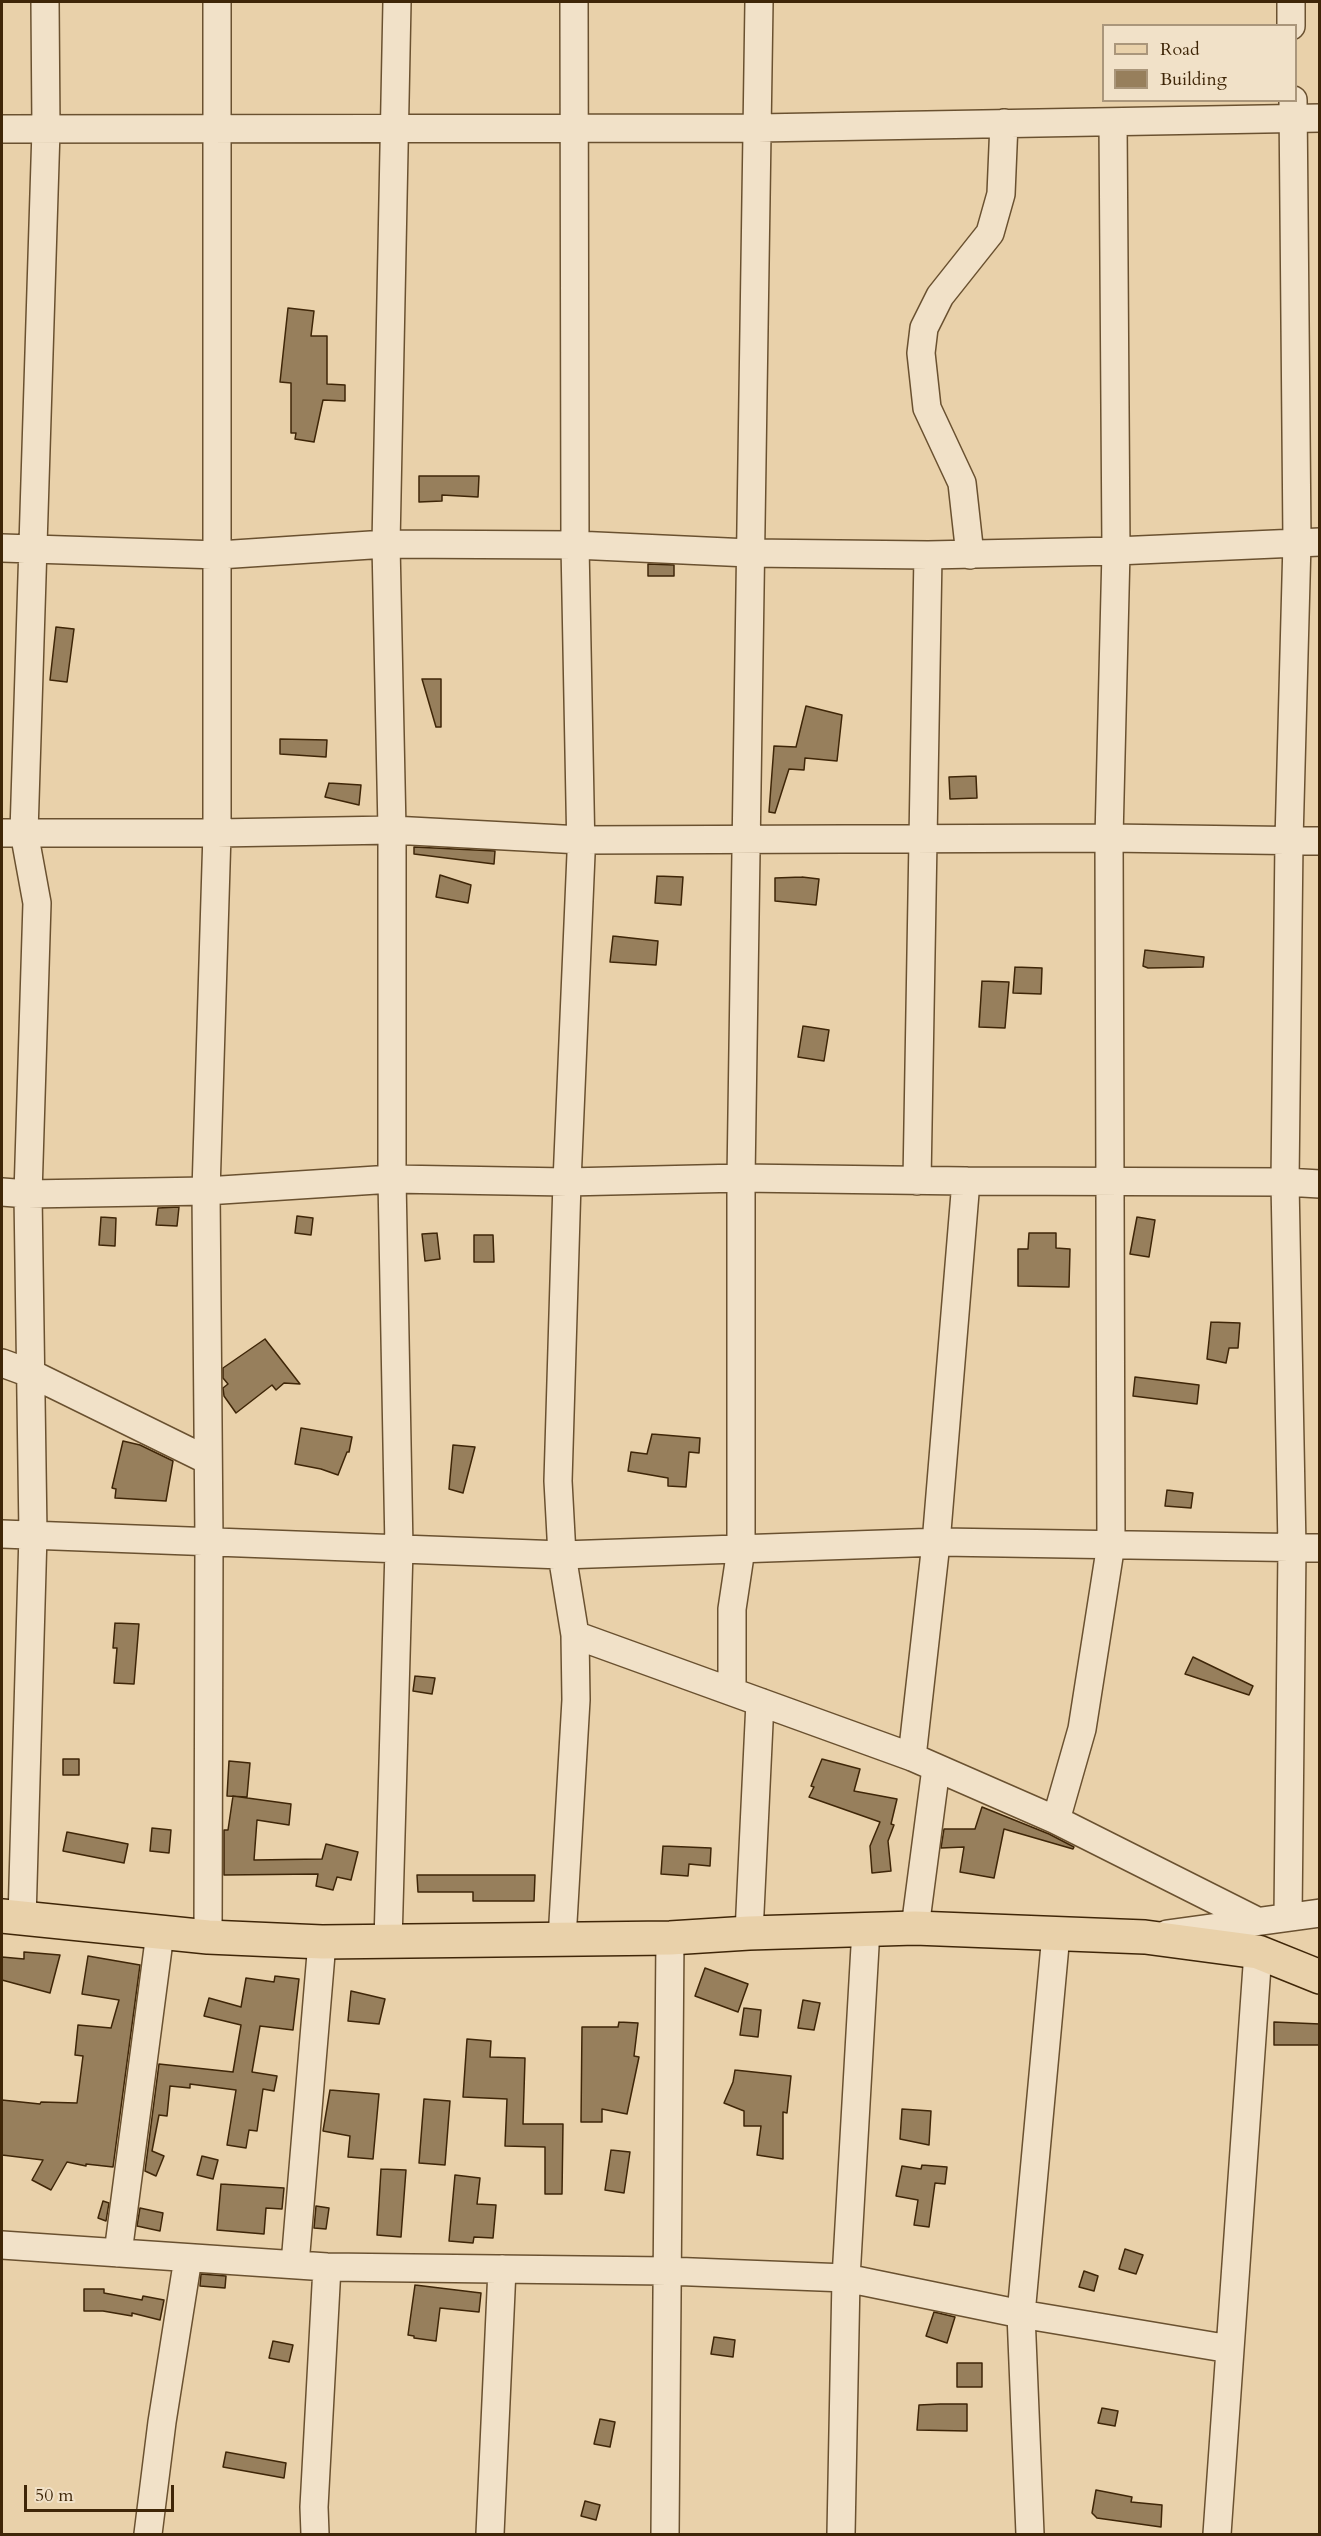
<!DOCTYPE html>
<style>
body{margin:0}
#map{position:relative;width:1321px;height:2536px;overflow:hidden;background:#e9d1aa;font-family:Cardo,serif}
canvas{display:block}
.frame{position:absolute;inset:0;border:3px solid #3f2608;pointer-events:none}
.legend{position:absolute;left:1102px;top:24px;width:195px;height:78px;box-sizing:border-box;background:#f1e1c8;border:2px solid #aa967b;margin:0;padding:8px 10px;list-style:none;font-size:18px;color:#3f2608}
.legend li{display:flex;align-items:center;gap:12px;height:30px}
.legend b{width:30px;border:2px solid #aa967b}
.scale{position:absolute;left:24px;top:2485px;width:150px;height:27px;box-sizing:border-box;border:3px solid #3f2608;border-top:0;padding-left:8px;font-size:18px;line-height:21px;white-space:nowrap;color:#3f2608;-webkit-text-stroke:4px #f1e1c8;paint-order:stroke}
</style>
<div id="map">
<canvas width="1321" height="2536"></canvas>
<div class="frame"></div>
<ul class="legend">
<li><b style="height:8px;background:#e9d1aa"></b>Road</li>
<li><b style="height:16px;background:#977f5c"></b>Building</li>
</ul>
<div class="scale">50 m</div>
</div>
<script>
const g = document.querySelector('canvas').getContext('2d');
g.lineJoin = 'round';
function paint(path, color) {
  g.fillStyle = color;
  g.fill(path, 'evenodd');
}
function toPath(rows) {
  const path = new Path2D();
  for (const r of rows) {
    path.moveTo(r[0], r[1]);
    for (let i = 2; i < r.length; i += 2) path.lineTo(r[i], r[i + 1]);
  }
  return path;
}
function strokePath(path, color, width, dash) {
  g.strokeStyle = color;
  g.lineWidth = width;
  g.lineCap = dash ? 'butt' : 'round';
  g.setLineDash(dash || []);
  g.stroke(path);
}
const building = toPath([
 [288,308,314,311,311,336,327,336,327,384,345,385,345,401,323,400,314,442,295,439,296,433,291,433,291,383,280,382,288,308],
 [419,476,479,476,478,497,442,495,442,501,419,502,419,476],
 [648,564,674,565,674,576,648,576,648,564],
 [56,627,74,629,67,682,50,680,56,627],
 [422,679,441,679,441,727,436,727,422,679],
 [806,706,842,715,837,761,805,758,804,770,789,769,775,813,769,812,774,746,796,747,806,706],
 [280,739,327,740,326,757,280,754,280,739],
 [976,776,977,798,950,799,949,777,976,776],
 [329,783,361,785,359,805,325,797,329,783],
 [414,847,495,851,494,864,414,854,414,847],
 [440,875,471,885,468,903,436,897,440,875],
 [657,876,683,877,681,905,655,903,657,876],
 [802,877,819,879,816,905,775,901,775,878,802,877],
 [613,936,658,941,656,965,610,962,613,936],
 [1145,950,1204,957,1203,967,1148,968,1143,966,1145,950],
 [1015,967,1042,968,1041,994,1013,993,1015,967],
 [982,981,1009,982,1005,1028,979,1027,982,981],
 [803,1026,829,1030,824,1061,798,1057,803,1026],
 [179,1207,177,1226,156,1225,158,1208,179,1207],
 [297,1216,313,1218,311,1235,295,1233,297,1216],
 [101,1217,116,1218,115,1246,99,1245,101,1217],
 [1137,1217,1155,1220,1149,1257,1130,1254,1137,1217],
 [437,1233,440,1259,425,1261,422,1234,437,1233],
 [1029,1233,1056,1233,1056,1248,1070,1249,1069,1287,1018,1286,1018,1249,1028,1249,1029,1233],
 [474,1235,493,1235,494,1262,474,1262,474,1235],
 [1211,1322,1240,1323,1238,1348,1229,1348,1226,1363,1207,1359,1211,1322],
 [265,1339,300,1384,284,1383,276,1390,272,1385,236,1413,224,1396,223,1388,228,1384,223,1378,223,1368,265,1339],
 [1135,1377,1199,1385,1197,1404,1133,1396,1135,1377],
 [301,1428,352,1437,349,1452,347,1452,338,1475,321,1469,295,1464,301,1428],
 [652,1434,700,1438,699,1453,689,1452,686,1487,668,1486,668,1478,628,1471,631,1452,647,1454,652,1434],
 [123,1441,140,1445,173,1461,166,1501,115,1498,116,1489,112,1488,123,1441],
 [453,1445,475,1447,463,1493,449,1489,453,1445],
 [1167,1490,1193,1493,1191,1508,1165,1506,1167,1490],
 [115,1623,139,1624,134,1684,114,1683,117,1648,113,1648,115,1623],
 [1193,1657,1253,1686,1249,1695,1185,1674,1193,1657],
 [415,1676,435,1678,432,1694,413,1691,415,1676],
 [63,1759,79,1759,79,1775,63,1775,63,1759],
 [822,1759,860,1769,854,1791,897,1799,891,1824,894,1825,888,1841,891,1871,872,1873,870,1846,880,1822,809,1797,814,1787,811,1786,822,1759],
 [229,1761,250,1763,247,1797,227,1796,229,1761],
 [233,1796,291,1804,289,1825,257,1820,254,1860,322,1859,326,1844,358,1852,351,1880,337,1877,333,1890,316,1886,318,1874,224,1875,224,1830,228,1830,233,1796],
 [982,1807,1049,1834,1074,1847,1073,1849,1004,1829,994,1878,960,1872,964,1847,941,1848,944,1829,975,1829,982,1807],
 [152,1828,171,1830,169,1853,150,1851,152,1828],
 [67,1832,128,1844,124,1863,63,1851,67,1832],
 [663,1846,711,1848,710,1866,689,1864,688,1876,661,1874,663,1846],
 [417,1875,535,1875,534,1901,473,1901,473,1892,418,1892,417,1875],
 [24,1952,60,1955,50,1993,2,1980,2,1957,24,1959,24,1952],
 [88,1956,140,1965,113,2167,86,2164,86,2166,67,2162,51,2190,32,2180,43,2160,2,2155,2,2100,40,2104,41,2102,77,2103,83,2056,75,2055,78,2025,111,2028,119,2000,82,1994,88,1956],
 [705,1968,748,1984,738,2012,695,1996,705,1968],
 [275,1976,299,1979,293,2030,260,2026,252,2072,277,2076,274,2091,263,2089,257,2131,249,2130,246,2148,227,2145,236,2090,190,2084,190,2088,170,2086,167,2116,159,2115,152,2151,164,2156,156,2176,145,2171,159,2064,233,2072,241,2025,204,2016,209,1998,241,2007,246,1978,274,1982,275,1976],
 [351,1991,385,1999,379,2024,348,2021,351,1991],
 [803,2000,820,2003,814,2030,798,2028,803,2000],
 [744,2008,761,2010,758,2037,740,2035,744,2008],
 [619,2022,638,2023,634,2056,639,2057,627,2114,602,2109,602,2122,581,2122,582,2027,618,2027,619,2022],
 [1274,2022,1320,2024,1320,2045,1274,2045,1274,2022],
 [467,2039,491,2041,490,2057,525,2058,523,2124,563,2124,562,2194,545,2194,545,2147,505,2146,507,2099,463,2097,467,2039],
 [735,2070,791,2076,787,2113,783,2112,783,2159,757,2155,761,2126,744,2126,744,2111,724,2103,733,2082,735,2070],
 [330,2090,379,2094,373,2159,348,2157,350,2136,323,2131,330,2090],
 [424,2099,450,2101,445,2165,419,2163,424,2099],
 [902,2109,931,2111,929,2145,900,2139,902,2109],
 [611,2150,630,2152,624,2193,605,2190,611,2150],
 [202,2156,218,2160,213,2179,197,2175,202,2156],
 [922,2165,947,2167,945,2184,935,2183,929,2227,914,2225,918,2200,896,2196,902,2166,921,2169,922,2165],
 [381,2169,406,2170,401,2237,377,2235,381,2169],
 [455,2175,480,2178,477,2204,496,2205,493,2238,474,2237,473,2243,449,2241,455,2175],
 [221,2184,284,2188,282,2209,266,2208,264,2234,217,2230,221,2184],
 [103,2201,109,2203,106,2221,98,2218,103,2201],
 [316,2206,329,2208,326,2229,314,2228,316,2206],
 [140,2208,163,2213,160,2231,137,2226,140,2208],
 [1125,2249,1143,2255,1136,2274,1119,2269,1125,2249],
 [1084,2271,1098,2276,1094,2291,1079,2287,1084,2271],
 [201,2274,226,2276,225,2288,200,2286,201,2274],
 [415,2285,481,2293,479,2312,440,2308,436,2341,414,2338,414,2336,408,2335,415,2285],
 [84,2289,104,2289,104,2293,142,2300,143,2296,164,2300,160,2320,132,2313,132,2316,103,2311,84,2311,84,2289],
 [934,2312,955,2317,947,2343,926,2336,934,2312],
 [714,2337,735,2340,733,2357,711,2354,714,2337],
 [273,2341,293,2345,289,2362,269,2358,273,2341],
 [957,2363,982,2363,982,2387,957,2387,957,2363],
 [940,2404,967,2404,967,2431,917,2430,919,2405,940,2404],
 [1102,2408,1118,2411,1115,2426,1098,2423,1102,2408],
 [600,2419,615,2422,610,2447,594,2444,600,2419],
 [226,2452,286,2463,284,2478,223,2467,226,2452],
 [1096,2490,1132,2497,1131,2502,1162,2505,1161,2527,1097,2518,1092,2513,1096,2490],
 [585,2501,600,2505,596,2520,581,2516,585,2501]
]);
paint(building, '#977f5c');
strokePath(building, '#3f2608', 1.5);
const minor = toPath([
 [1291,2,1291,26],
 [2,129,758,128,1320,118],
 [2,548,219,555,386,544,575,545,749,553,928,555,1116,551,1320,542],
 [970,555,962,483,927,408,921,353,924,328,940,296,990,233,1001,194,1004,123],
 [2,833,217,833,392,830,581,840,1109,838,1320,841],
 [917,1181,928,555],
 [2,1192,28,1194,206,1191,392,1179,567,1182,741,1178,966,1181,1285,1182,1320,1184],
 [2,1363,32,1374,207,1460],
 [2,1534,562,1555,941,1542,1320,1548],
 [575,1635,912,1757,1056,1820,1255,1920],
 [732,1691,732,1609,741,1549,741,1178,759,2],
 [912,1757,936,1543,966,1181],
 [1056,1820,1082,1729,1111,1544,1109,838,1116,551,1113,122],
 [1288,1916,1292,1548,1285,1182,1289,841,1297,542,1293,100],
 [22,1919,33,1534,28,1194,37,903,24,832,46,130,45,2],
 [915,1928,936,1768],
 [749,1933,760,1702],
 [1167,1934,1320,1913],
 [208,1937,209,1540,206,1191,217,833,217,2],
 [562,1939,576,1700,575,1635,562,1555,558,1481,567,1182,581,854,575,545,574,2],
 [388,1942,399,1549,392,1179,392,830,386,544,397,2],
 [2,2245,327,2267,667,2271,846,2278,1021,2314,1230,2349],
 [118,2253,160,1933],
 [295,2264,322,1942],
 [148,2534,162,2422,188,2258],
 [315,2534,314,2507,327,2267],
 [490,2534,502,2269],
 [665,2534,670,1938],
 [841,2534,846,2278,866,1929],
 [1030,2534,1021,2314,1056,1934],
 [1217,2534,1258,1952]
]);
const major = toPath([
 [2,1916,208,1937,322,1942,670,1938,749,1933,915,1928,1145,1937,1258,1952,1320,1977]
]);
strokePath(minor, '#6a5130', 30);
strokePath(major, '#3f2608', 36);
strokePath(minor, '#f1e1c8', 27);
strokePath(major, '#e9d1aa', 33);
</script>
